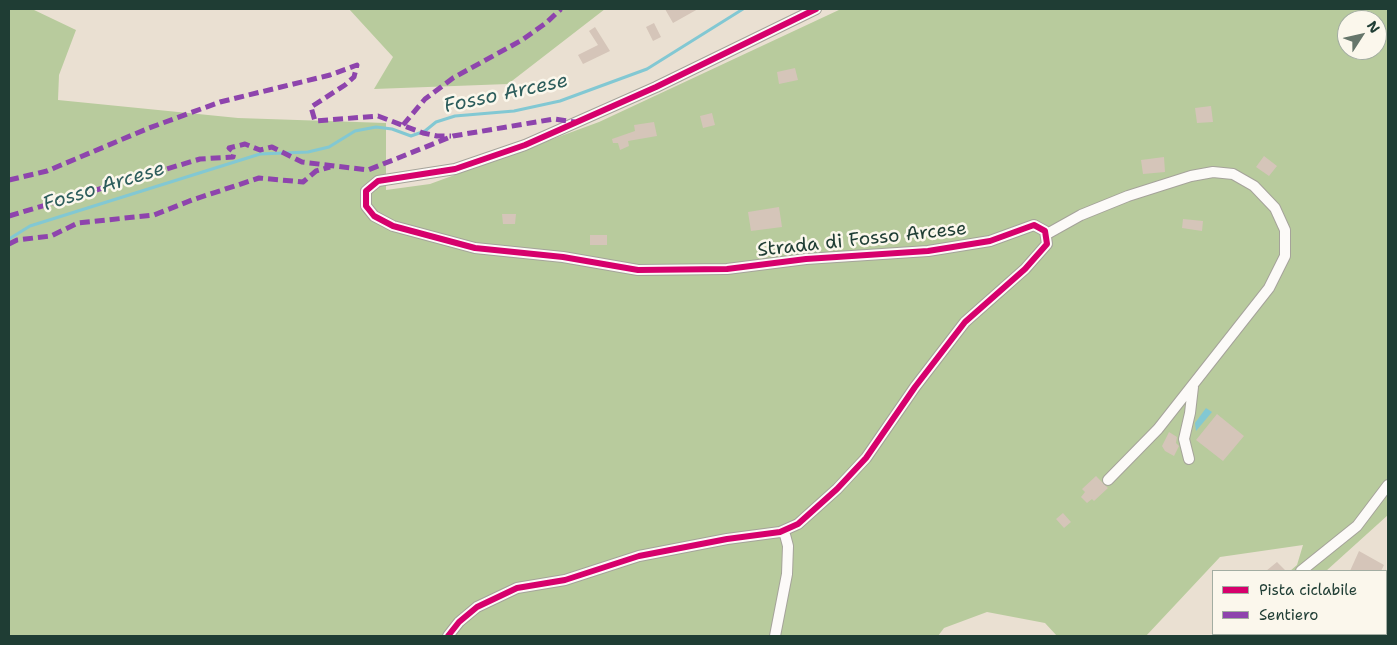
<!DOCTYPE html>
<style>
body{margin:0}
#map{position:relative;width:1397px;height:645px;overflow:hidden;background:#eae0d2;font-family:"Shantell Sans",sans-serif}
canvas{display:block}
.frame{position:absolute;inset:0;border:10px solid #1f3d34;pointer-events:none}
.legend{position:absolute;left:1212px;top:570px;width:175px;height:65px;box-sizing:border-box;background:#fbf7ec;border:1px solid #a3ada2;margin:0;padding:6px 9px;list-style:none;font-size:15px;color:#1f3d34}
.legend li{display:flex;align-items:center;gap:10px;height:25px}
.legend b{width:25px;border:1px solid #a3ada2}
.north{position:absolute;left:1337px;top:10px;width:50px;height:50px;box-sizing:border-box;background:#fbf7ec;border:1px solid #a3ada2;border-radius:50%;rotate:55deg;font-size:14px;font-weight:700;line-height:20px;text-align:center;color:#1f3d34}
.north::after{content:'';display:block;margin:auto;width:18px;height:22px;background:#66766b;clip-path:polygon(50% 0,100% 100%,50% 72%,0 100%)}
</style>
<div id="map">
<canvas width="1397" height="645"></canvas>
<div class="frame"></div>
<ul class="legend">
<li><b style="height:6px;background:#d6006c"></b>Pista ciclabile</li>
<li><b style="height:6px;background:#8e44ad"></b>Sentiero</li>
</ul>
<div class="north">N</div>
</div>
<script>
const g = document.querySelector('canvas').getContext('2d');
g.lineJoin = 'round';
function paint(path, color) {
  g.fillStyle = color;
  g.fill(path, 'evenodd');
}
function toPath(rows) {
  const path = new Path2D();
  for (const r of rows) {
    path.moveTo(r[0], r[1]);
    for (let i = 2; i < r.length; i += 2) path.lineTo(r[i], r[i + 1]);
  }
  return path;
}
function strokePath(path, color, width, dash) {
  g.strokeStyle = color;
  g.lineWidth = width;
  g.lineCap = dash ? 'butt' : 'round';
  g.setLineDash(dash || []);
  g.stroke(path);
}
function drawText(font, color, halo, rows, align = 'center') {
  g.font = font + ' "Shantell Sans",sans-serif';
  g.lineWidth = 5;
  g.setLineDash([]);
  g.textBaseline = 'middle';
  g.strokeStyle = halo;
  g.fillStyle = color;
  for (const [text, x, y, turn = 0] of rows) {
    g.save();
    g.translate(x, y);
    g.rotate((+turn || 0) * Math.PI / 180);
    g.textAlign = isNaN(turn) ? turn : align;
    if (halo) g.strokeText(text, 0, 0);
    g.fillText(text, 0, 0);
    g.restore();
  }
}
paint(toPath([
 [9,9,32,9,76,30,59,75,58,100,238,118,386,123,386,190,430,184,599,122,841,9,1388,9,1388,515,1326,571,1290,571,1297,565,1303,545,1220,557,1146,636,1057,636,1045,623,987,612,944,628,938,636,9,636],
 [1347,20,1377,20,1377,50,1347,50],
 [349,9,605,9,508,84,374,89,393,57]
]), '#b8cb9d');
paint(toPath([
 [1206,408,1212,412,1196,431,1195,423]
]), '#82c8d3');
strokePath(toPath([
 [9,239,30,226,260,154,308,152,329,147,355,131,376,127,392,129,411,136,425,131,436,122,455,116,514,111,560,101,647,69,743,9]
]), '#82c8d3', 3);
paint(toPath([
 [665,9,698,9,673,23],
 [654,23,661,37,653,41,646,27],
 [595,27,610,51,583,64,578,55,598,45,589,31],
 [795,68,798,80,779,84,777,72],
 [1211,106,1213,122,1197,123,1195,108],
 [712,113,715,125,703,128,700,116],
 [654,122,657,136,628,141,629,146,620,150,618,143,613,143,612,139,635,131,634,125],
 [1264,156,1277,166,1269,176,1256,167],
 [1164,157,1165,172,1143,174,1141,160],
 [779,207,782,227,751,231,748,212],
 [502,214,516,214,515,224,503,224],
 [1183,219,1203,221,1202,231,1182,228],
 [590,235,607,235,607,245,590,245],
 [1217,414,1244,436,1223,461,1196,440],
 [1169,432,1177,437,1176,443,1179,446,1174,456,1165,451,1162,446],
 [1096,476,1108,488,1094,501,1092,499,1087,503,1081,497,1085,492,1082,489],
 [1063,513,1071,522,1064,528,1056,519],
 [1359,551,1384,565,1381,571,1350,571],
 [1277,562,1286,571,1266,571]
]), '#d5c5b9');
const minor = toPath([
 [1047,234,1081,215,1128,196,1191,176,1213,172,1233,174,1254,186,1275,208,1285,230,1285,256,1269,288,1158,429,1108,480],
 [1189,459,1184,439,1190,413,1193,387],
 [1301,571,1357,526,1388,485],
 [1386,595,1388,589],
 [448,636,459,622,477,607,517,588,565,580,639,556,727,539,780,532,798,524,837,489,866,458,915,387,965,322,1025,269,1047,244,1045,231,1034,225,990,241,928,251,806,259,727,269,638,270,563,257,475,248,393,226,374,216,366,206,366,191,378,181,455,169,525,145,656,87,816,9],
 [775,636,787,574,788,546,784,531],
 [1238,636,1240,634],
 [1370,636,1371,634]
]);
strokePath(minor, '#a5a39a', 12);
strokePath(minor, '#fcfaf8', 10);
strokePath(toPath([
 [403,125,425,99,453,78,522,40,546,23,561,9],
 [9,180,47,171,149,128,220,102,330,75,357,65,354,77,345,85,311,107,315,121,378,116,423,133,437,136,451,136],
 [9,216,200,159,233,157,234,152,229,148,245,144,260,150,272,147,302,162,368,170,453,136,554,119,575,122],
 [9,244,17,240,51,236,78,223,154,215,192,200,259,178,303,182,316,171,330,167]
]), '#8e44ad', 5, [10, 5]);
strokePath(toPath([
 [448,636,459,622,477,607,517,588,565,580,639,556,727,539,780,532,798,524,837,489,866,458,915,387,965,322,1025,269,1047,244,1045,231,1034,225,990,241,928,251,806,259,727,269,638,270,563,257,475,248,393,226,374,216,366,206,366,191,378,181,455,169,525,145,656,87,816,9]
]), '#d6006c', 6);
drawText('19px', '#1f3d34', '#fbf7ec', [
 ["Strada di Fosso Arcese",862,240,-6]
]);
drawText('italic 20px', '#2d5d5c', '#fbf7ec', [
 ["Fosso Arcese",506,94,-12],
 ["Fosso Arcese",104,187,-17]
]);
</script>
